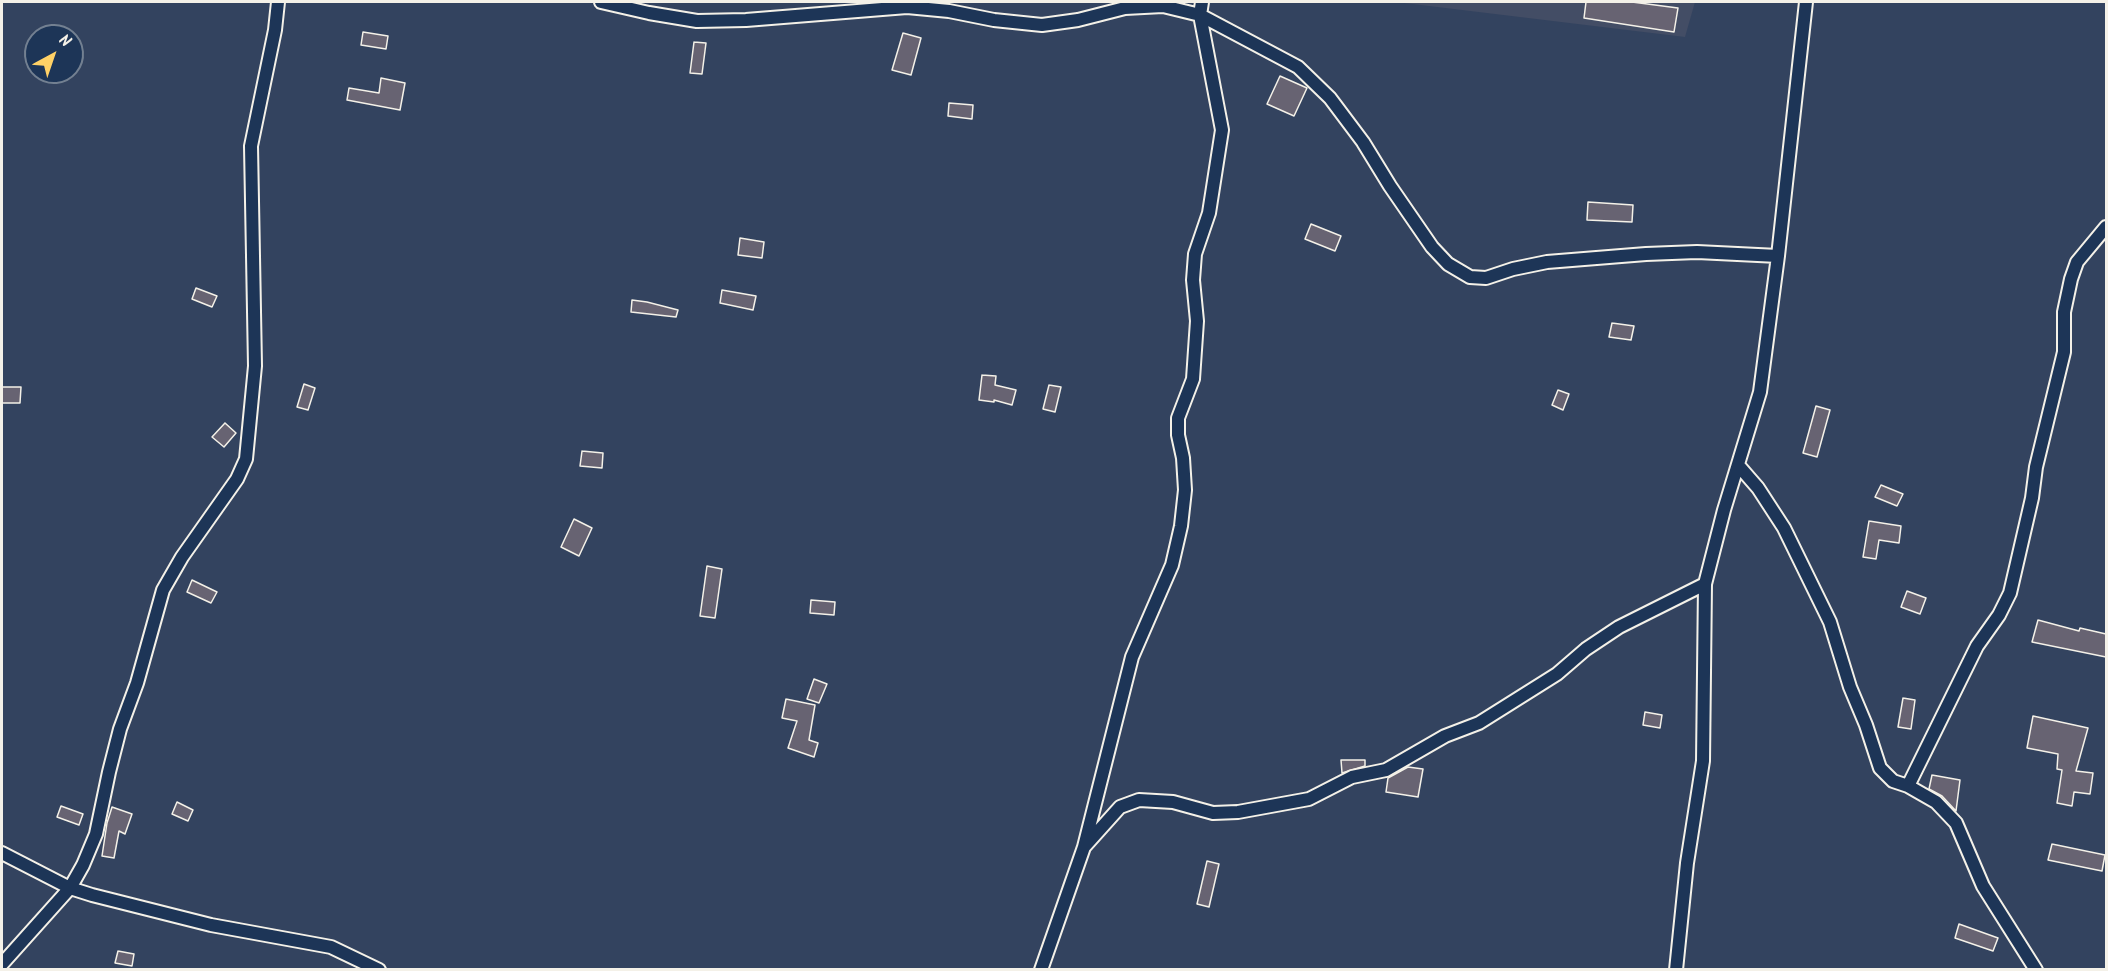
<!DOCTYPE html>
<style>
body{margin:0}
#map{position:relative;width:2108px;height:971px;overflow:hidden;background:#33435f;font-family:Kalam,sans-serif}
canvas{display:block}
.frame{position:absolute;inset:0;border:3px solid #f4f1e8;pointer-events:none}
.north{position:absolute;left:24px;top:24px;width:60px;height:60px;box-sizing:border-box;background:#1d3557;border:2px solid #738091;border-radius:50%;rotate:40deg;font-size:16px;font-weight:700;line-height:24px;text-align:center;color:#f4f1e8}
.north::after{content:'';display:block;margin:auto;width:21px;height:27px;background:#ffd166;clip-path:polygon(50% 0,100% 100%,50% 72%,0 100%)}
</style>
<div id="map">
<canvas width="2108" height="971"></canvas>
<div class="frame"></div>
<div class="north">N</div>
</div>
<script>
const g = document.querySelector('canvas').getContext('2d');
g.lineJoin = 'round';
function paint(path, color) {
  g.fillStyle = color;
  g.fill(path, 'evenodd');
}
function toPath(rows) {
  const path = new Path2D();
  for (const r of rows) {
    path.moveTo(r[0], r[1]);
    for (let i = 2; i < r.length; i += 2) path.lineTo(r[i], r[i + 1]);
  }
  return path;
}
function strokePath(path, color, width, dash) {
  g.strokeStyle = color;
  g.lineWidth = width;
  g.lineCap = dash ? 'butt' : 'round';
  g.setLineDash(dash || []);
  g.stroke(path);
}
paint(toPath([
 [1396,2,1695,2,1685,37]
]), '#434d65');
const building = toPath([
 [1586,2,1632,2,1678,8,1674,32,1584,18,1586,2],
 [363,32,388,36,386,49,361,45,363,32],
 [903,33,921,38,911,75,892,70,903,33],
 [694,42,706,43,702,74,690,73,694,42],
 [1280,76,1307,88,1294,116,1267,104,1280,76],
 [381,78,405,83,400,110,347,100,349,88,379,93,381,78],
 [949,103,973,105,972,119,948,116,949,103],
 [1588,202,1633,205,1632,222,1587,220,1588,202],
 [1311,224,1341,236,1335,251,1305,239,1311,224],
 [740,238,764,242,762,258,738,255,740,238],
 [196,288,217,296,212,307,192,299,196,288],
 [722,290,756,296,753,310,720,303,722,290],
 [632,300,647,302,678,310,676,317,631,312,632,300],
 [1612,323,1634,326,1631,340,1609,337,1612,323],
 [982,375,996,376,995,385,1016,390,1012,405,994,400,994,402,979,400,982,375],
 [304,384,315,388,308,410,297,407,304,384],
 [1049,385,1061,387,1055,412,1043,409,1049,385],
 [2,387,21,387,20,403,2,403,2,387],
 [1558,390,1569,394,1563,410,1552,405,1558,390],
 [1816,406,1830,410,1817,457,1803,453,1816,406],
 [225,423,236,433,224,447,212,437,225,423],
 [582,451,603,453,602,468,580,466,582,451],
 [1881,485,1903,494,1897,506,1875,497,1881,485],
 [574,519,592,528,579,556,561,547,574,519],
 [1869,521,1901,526,1899,543,1879,540,1876,559,1863,557,1869,521],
 [707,566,722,569,715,618,700,616,707,566],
 [192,580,217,592,211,603,187,592,192,580],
 [1907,591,1926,598,1920,614,1901,607,1907,591],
 [811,600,835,602,834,615,810,613,811,600],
 [2038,620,2079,631,2080,628,2106,634,2106,657,2032,642,2038,620],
 [814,679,827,684,819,703,807,699,814,679],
 [1903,698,1915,700,1911,729,1898,727,1903,698],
 [786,699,815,705,809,740,818,743,814,757,788,748,797,721,782,718,786,699],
 [1645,712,1662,715,1660,728,1643,725,1645,712],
 [2033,716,2088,728,2076,771,2093,773,2090,794,2074,792,2072,806,2057,803,2062,770,2057,769,2058,754,2027,748,2033,716],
 [1341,760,1365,760,1365,766,1342,773,1341,760],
 [1408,767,1423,769,1418,797,1386,792,1388,778,1408,767],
 [1932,775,1960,780,1956,811,1942,796,1929,789,1932,775],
 [177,802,193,810,188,821,172,814,177,802],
 [61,806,83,814,79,825,57,817,61,806],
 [112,807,132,814,125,834,119,831,114,858,102,856,107,823,112,807],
 [2052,844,2105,855,2102,871,2048,860,2052,844],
 [1207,861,1219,864,1209,907,1197,904,1207,861],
 [1959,924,1998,938,1993,951,1955,938,1959,924],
 [118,951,134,954,132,966,115,963,118,951]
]);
paint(building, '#676372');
strokePath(building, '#f4f1e8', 1.5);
const street = toPath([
 [601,2,649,13,697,21,746,20,907,7,949,11,994,20,1042,25,1078,20,1125,8,1163,6,1200,15,1298,67,1330,98,1363,142,1390,186,1432,247,1448,264,1470,277,1486,278,1513,269,1547,262,1646,254,1697,252,1778,256],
 [1738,465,1758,488,1784,528,1830,622,1850,687,1866,725,1880,768,1893,781,1908,786,1936,802,1956,823,1983,886,2036,970],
 [1908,786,1977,646,1999,615,2010,593,2032,498,2036,467,2064,352,2064,312,2071,279,2077,262,2106,227],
 [1085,846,1120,807,1139,800,1173,802,1213,813,1238,812,1309,799,1352,777,1386,770,1445,736,1479,723,1557,674,1586,649,1619,627,1705,584],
 [2,853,70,888,92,895,211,925,331,947,379,970],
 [2,964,70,888,83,865,96,834,109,772,120,729,137,683,163,590,182,557,237,479,246,459,255,366,251,146,275,30,278,2],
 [1041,970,1084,847,1132,657,1172,565,1181,526,1185,490,1183,458,1178,435,1178,418,1193,379,1197,321,1193,280,1195,254,1209,213,1222,130,1200,15,1202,2],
 [1676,970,1687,863,1703,761,1705,584,1724,510,1760,392,1778,256,1806,2]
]);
strokePath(street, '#f4f1e8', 16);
strokePath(street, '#1d3557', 12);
</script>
